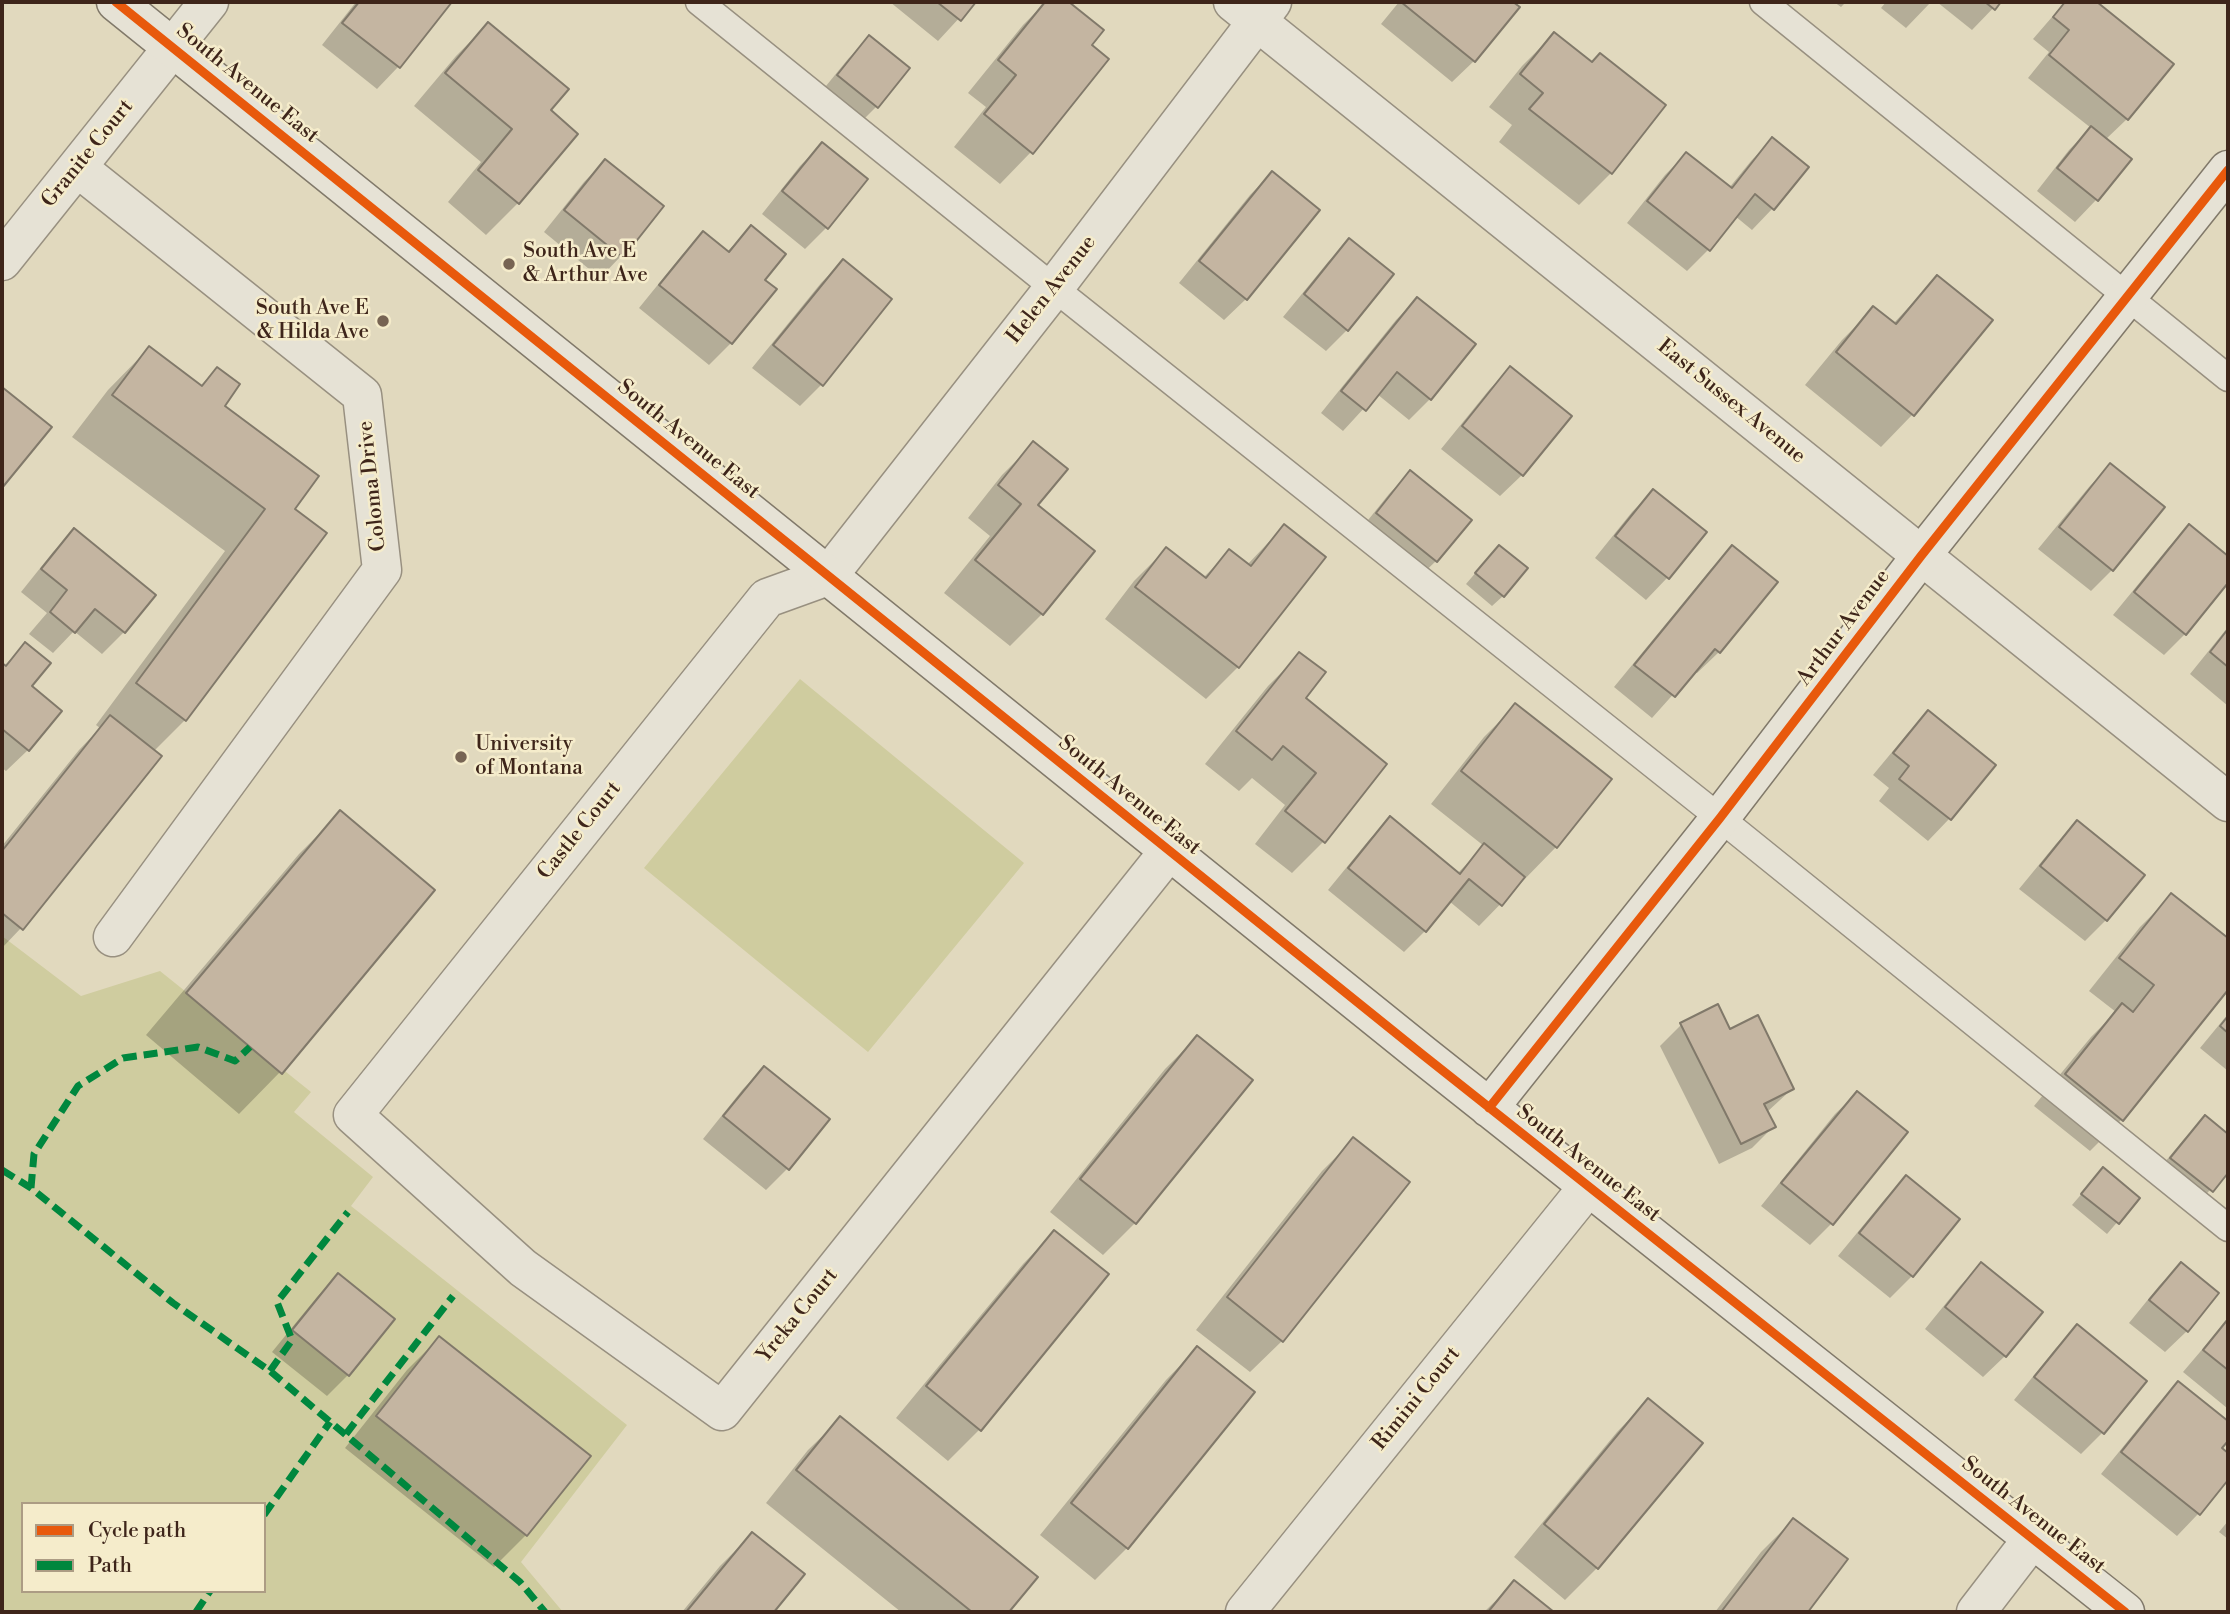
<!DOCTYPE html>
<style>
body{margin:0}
#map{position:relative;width:2230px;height:1614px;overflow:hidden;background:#e1d9be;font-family:"Libre Bodoni",serif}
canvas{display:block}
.frame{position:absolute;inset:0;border:4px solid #3e251a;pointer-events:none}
.legend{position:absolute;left:21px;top:1502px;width:245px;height:91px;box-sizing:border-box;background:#f5eccb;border:2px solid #ac9c84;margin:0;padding:9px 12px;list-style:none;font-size:21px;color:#3e251a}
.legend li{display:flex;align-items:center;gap:14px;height:35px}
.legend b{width:35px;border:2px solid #ac9c84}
</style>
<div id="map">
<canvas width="2230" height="1614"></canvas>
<div class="frame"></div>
<ul class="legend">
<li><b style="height:9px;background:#e8590c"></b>Cycle path</li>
<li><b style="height:9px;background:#00873e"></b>Path</li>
</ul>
</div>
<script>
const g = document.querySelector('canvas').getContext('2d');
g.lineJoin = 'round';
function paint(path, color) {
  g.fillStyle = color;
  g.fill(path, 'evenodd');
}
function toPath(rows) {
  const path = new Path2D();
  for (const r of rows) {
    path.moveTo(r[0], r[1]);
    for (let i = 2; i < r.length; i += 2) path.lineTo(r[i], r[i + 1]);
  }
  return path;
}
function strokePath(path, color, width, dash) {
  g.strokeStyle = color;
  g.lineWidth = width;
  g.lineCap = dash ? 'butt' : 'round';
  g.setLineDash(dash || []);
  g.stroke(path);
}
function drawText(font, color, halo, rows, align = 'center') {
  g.font = font + ' "Libre Bodoni",serif';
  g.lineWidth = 5;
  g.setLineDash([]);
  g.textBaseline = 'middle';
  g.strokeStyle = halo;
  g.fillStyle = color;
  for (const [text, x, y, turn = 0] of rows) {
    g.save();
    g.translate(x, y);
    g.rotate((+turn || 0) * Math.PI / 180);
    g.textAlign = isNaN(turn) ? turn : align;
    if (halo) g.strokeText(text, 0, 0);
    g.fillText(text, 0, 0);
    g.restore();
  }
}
paint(toPath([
 [800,679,1024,863,868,1052,644,868],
 [2,936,81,996,160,971,311,1092,294,1112,373,1177,351,1206,627,1425,521,1562,563,1612,2,1612],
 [23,1504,264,1504,264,1591,23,1591]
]), '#cfcc9f');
paint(toPath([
 [356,2,450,2,398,67,377,89,322,45],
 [890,2,974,2,938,41],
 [1046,2,1066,2,1102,31,1090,45,1031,152,1000,184,954,147,986,107,968,93,1023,25],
 [1399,2,1510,2,1517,7,1474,61,1452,82,1381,24],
 [1834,2,1846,2,1841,7],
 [1886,2,1931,2,1906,28,1881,8],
 [1937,2,1999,2,1972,30],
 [2065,2,2094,2,2171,64,2127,119,2105,140,2129,160,2096,200,2075,222,2037,191,2069,150,2091,128,2028,78,2049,52,2033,39],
 [488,24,548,111,518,203,486,235,448,202,481,162,414,106,456,56],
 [1554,34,1592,64,1611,173,1579,205,1499,142,1512,125,1489,107,1522,66],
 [869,38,877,106,855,128,817,97,848,59],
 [1772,139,1773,208,1752,230,1735,216,1708,250,1687,271,1627,223,1665,175,1686,154,1729,188,1751,161],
 [822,144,827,227,805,249,762,214,800,166],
 [605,161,621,256,600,278,544,232,584,182],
 [1272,173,1246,299,1224,320,1179,283,1250,195],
 [751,227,763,280,775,289,731,343,709,365,639,308,682,255,703,233,727,252],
 [1350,240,1347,330,1326,351,1283,317,1328,262],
 [843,261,821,385,800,406,752,368,821,283],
 [1937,277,1990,321,1912,415,1881,447,1805,385,1842,340,1874,308,1893,324],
 [1417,299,1430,399,1409,420,1377,394,1343,431,1321,413,1396,320],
 [149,348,200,386,217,369,222,406,292,509,185,720,153,752,21,928,2,948,2,846,79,750,100,728,96,725,225,551,72,437,108,390],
 [1510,368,1522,475,1500,496,1441,449,1489,390],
 [1033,444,1036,506,1093,551,1042,614,1010,646,944,593,990,536,968,518,1002,475],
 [2110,465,2112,570,2091,591,2038,549,2089,487],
 [1410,472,1469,520,1436,561,1414,582,1356,535,1389,494],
 [1653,491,1705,532,1667,578,1646,600,1595,558,1632,512],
 [1284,526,1238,667,1206,699,1105,619,1134,581,1166,549,1203,578,1229,552,1247,565],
 [2189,526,2228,558,2228,581,2185,634,2164,655,2113,615,2168,548],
 [74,531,154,595,124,632,102,654,74,631,53,653,29,634,47,613,21,592,53,552],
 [1733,547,1719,652,1697,673,1694,671,1652,718,1614,687,1711,569],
 [1489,557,1503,596,1492,606,1466,584],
 [2228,627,2228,706,2190,674],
 [26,644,28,750,6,771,2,768,2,665,3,667],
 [1300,654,1303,699,1385,764,1323,842,1292,873,1255,844,1285,805,1252,778,1239,791,1205,764,1268,686],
 [1516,705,1556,847,1479,926,1449,901,1425,931,1404,952,1328,890,1369,840,1390,819,1457,874,1484,846,1431,804,1484,737],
 [1928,712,1993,765,1949,819,1928,841,1879,801,1889,788,1873,775,1907,734],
 [340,813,280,1072,239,1114,146,1035,299,854],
 [2077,823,2106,920,2085,941,2019,889,2056,844],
 [2172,895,2228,940,2228,987,2122,1119,2090,1151,2034,1106,2091,1037,2116,1012,2089,991,2140,927],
 [2228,1014,2228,1071,2200,1048],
 [1681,1025,1729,1032,1792,1089,1767,1112,1774,1126,1752,1148,1719,1164,1660,1046],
 [1197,1037,1135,1223,1103,1255,1050,1212,1165,1069],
 [764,1068,787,1169,766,1190,703,1139,743,1089],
 [1857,1093,1906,1132,1831,1224,1810,1245,1761,1206,1835,1114],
 [2205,1118,2228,1136,2228,1170,2190,1212,2150,1180,2184,1139],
 [1354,1139,1282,1341,1250,1372,1196,1330,1322,1171],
 [2103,1169,2138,1198,2107,1234,2072,1205],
 [1906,1177,1958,1219,1912,1276,1890,1298,1838,1256,1885,1199],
 [1054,1232,979,1430,948,1461,896,1418,1023,1264],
 [1981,1264,2005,1356,1983,1377,1925,1329,1960,1286],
 [2181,1264,2187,1331,2165,1352,2129,1323,2159,1286],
 [338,1275,348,1375,327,1396,272,1352,317,1297],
 [2228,1319,2228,1407,2227,1408,2183,1372],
 [2077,1327,2102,1433,2081,1454,2014,1400,2056,1348],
 [439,1338,588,1457,526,1535,494,1567,345,1448,407,1370],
 [1197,1348,1127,1548,1095,1580,1040,1535,1166,1380],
 [2178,1383,2228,1424,2228,1438,2220,1449,2228,1456,2228,1477,2198,1514,2177,1536,2101,1474,2157,1405],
 [1648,1400,1597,1568,1565,1600,1514,1557,1617,1432],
 [840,1419,1035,1577,1007,1612,901,1612,766,1503,808,1450],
 [1793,1520,1846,1560,1805,1612,1715,1612,1761,1552],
 [2228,1521,2228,1539,2219,1532],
 [752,1534,802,1575,772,1612,682,1612,720,1566],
 [1514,1583,1552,1612,1484,1612]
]), '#0003');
const building = toPath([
 [359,2,452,2,400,68,342,23,359,2],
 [937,2,976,2,961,21,937,2],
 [1045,2,1069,2,1104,30,1092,45,1109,59,1033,154,984,114,1016,75,998,60,1045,2],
 [1401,2,1513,2,1520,7,1475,62,1401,2],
 [1985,2,2001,2,1995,10,1985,2],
 [2065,2,2097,2,2174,64,2128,120,2049,55,2069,30,2053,17,2065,2],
 [488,22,569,89,551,110,578,134,519,204,478,170,512,129,445,73,488,22],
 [1554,32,1592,62,1600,53,1666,105,1612,174,1529,109,1543,93,1520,74,1554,32],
 [869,35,910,68,878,108,837,75,869,35],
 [2091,126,2132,159,2098,201,2057,168,2091,126],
 [1772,137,1809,167,1774,210,1755,194,1710,251,1647,201,1686,152,1732,188,1772,137],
 [822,142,868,179,828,229,782,191,822,142],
 [605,159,664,206,623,258,564,210,605,159],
 [1272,171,1320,210,1247,300,1199,261,1272,171],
 [751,225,786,254,765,280,777,289,732,344,659,285,703,231,729,252,751,225],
 [1349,238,1394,274,1348,331,1304,294,1349,238],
 [843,259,892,299,823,386,773,345,843,259],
 [1937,275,1993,320,1914,416,1836,352,1873,306,1896,324,1937,275],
 [1417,297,1476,344,1431,400,1397,372,1366,411,1341,391,1417,297],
 [149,346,202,386,217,367,240,384,225,406,319,476,295,509,327,533,186,721,136,683,265,509,112,395,149,346],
 [1510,366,1572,416,1523,476,1462,426,1510,366],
 [2,387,52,427,2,488,2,387],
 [1033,441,1068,469,1038,505,1095,551,1043,615,975,560,1021,504,998,485,1033,441],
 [2110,463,2165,507,2113,571,2059,527,2110,463],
 [1410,470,1472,520,1437,562,1376,513,1410,470],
 [1653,489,1707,532,1669,579,1615,536,1653,489],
 [1284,524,1326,557,1239,668,1135,587,1166,547,1206,578,1229,549,1251,566,1284,524],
 [2189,524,2228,556,2228,583,2186,635,2134,592,2189,524],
 [74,528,156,595,125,633,95,609,75,633,50,612,67,590,41,569,74,528],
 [1499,545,1528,568,1504,597,1475,573,1499,545],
 [1732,545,1778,582,1720,653,1715,649,1675,697,1634,665,1732,545],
 [2228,629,2228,667,2210,652,2228,629],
 [25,642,51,663,32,686,62,711,29,751,2,729,2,663,6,666,25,642],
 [1299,652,1326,672,1306,698,1387,764,1325,843,1285,811,1316,773,1283,746,1272,760,1236,731,1299,652],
 [1515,703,1612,779,1557,848,1461,771,1515,703],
 [1928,710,1996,765,1951,820,1899,779,1909,766,1893,753,1928,710],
 [110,715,162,756,23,930,2,913,2,851,110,715],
 [340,810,435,890,282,1074,186,993,340,810],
 [1390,816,1460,874,1484,843,1525,877,1502,906,1469,879,1426,932,1348,868,1390,816],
 [2077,820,2145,875,2107,921,2040,866,2077,820],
 [2171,893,2228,938,2228,990,2123,1121,2065,1074,2122,1003,2133,1012,2154,985,2119,958,2171,893],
 [1718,1004,1730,1029,1758,1015,1794,1089,1764,1104,1776,1127,1741,1144,1680,1023,1718,1004],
 [2228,1016,2228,1033,2220,1026,2228,1016],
 [1197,1035,1253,1080,1136,1224,1080,1179,1197,1035],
 [764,1066,830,1119,789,1170,723,1116,764,1066],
 [1857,1091,1908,1132,1833,1225,1781,1183,1857,1091],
 [2205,1115,2228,1134,2228,1173,2213,1192,2170,1158,2205,1115],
 [1353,1137,1410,1182,1283,1342,1227,1297,1353,1137],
 [2103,1167,2140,1198,2119,1224,2081,1194,2103,1167],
 [1906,1175,1960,1219,1913,1277,1859,1233,1906,1175],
 [1054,1230,1109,1274,981,1431,926,1386,1054,1230],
 [1981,1262,2043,1312,2006,1357,1945,1307,1981,1262],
 [2181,1262,2219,1293,2188,1332,2149,1300,2181,1262],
 [338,1273,395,1319,349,1376,292,1330,338,1273],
 [2228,1319,2228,1370,2203,1350,2228,1319],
 [2077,1324,2147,1381,2104,1434,2034,1377,2077,1324],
 [439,1336,591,1456,527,1536,376,1416,439,1336],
 [1197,1346,1255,1392,1128,1549,1071,1503,1197,1346],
 [2178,1381,2228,1421,2228,1441,2222,1448,2228,1453,2228,1480,2200,1515,2121,1452,2178,1381],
 [1648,1398,1703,1443,1598,1569,1544,1524,1648,1398],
 [840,1416,1038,1577,1009,1612,972,1612,796,1470,840,1416],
 [1793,1518,1848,1559,1808,1612,1721,1612,1793,1518],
 [752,1532,805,1574,774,1612,686,1612,752,1532],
 [1514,1580,1554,1612,1488,1612,1514,1580]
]);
paint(building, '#c4b5a1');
strokePath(building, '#81796a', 2);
const lane = toPath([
 [699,2,1054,288,1720,818,2228,1228],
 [1763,2,2228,378]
]);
const street = toPath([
 [1233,2,2228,802],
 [78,168,362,395,382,570,113,937],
 [2,261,209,2],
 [1169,851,722,1411,523,1268,353,1115,767,598,828,576,1054,288,1272,2],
 [1245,1612,1588,1187],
 [1976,1612,2033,1538]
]);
const secondary = toPath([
 [116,2,1423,1055,2125,1612],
 [1489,1108,1720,818,1921,556,2228,170]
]);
strokePath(lane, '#989080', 29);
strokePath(street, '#989080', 41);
strokePath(secondary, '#81796a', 41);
strokePath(lane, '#e6e2d5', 26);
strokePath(street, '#e6e2d5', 38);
strokePath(secondary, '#e6e2d5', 38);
strokePath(toPath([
 [2,1170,31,1188,173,1303,270,1371,520,1582,545,1612],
 [31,1188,34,1154,78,1086,123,1058,198,1047,235,1061,250,1047],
 [270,1371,292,1340,277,1302,348,1212],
 [346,1434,453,1296],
 [264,1515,330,1422],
 [196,1612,210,1591]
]), '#00873e', 7, [14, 7]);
strokePath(toPath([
 [116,2,1423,1055,2125,1612],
 [1489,1108,1720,818,1921,556,2228,170]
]), '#e8590c', 9);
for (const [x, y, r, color] of [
 [509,264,7,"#776453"],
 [383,321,7,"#776453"],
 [461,757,7,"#776453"]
]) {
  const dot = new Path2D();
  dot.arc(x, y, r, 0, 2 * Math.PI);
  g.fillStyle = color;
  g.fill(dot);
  strokePath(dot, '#f5eccb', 2.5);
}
drawText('21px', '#3e251a', '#f5eccb', [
 ["South Avenue East",247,84,39],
 ["Granite Court",88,154,-51],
 ["Helen Avenue",1052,290,-52],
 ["East Sussex Avenue",1731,402,39],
 ["South Avenue East",688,440,39],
 ["Coloma Drive",373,486,-96],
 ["Arthur Avenue",1844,628,-53],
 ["South Avenue East",1129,796,39],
 ["Castle Court",580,831,-51],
 ["South Avenue East",1588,1164,38],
 ["Yreka Court",798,1316,-51],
 ["Rimini Court",1417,1399,-51],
 ["South Avenue East",2033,1516,38]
]);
drawText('21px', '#3e251a', '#f5eccb', [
 ["South Ave E",523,252],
 ["& Arthur Ave",523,276],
 ["South Ave E",369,309,"right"],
 ["& Hilda Ave",369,333,"right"],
 ["University",475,745],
 ["of Montana",475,769]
], 'left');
</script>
